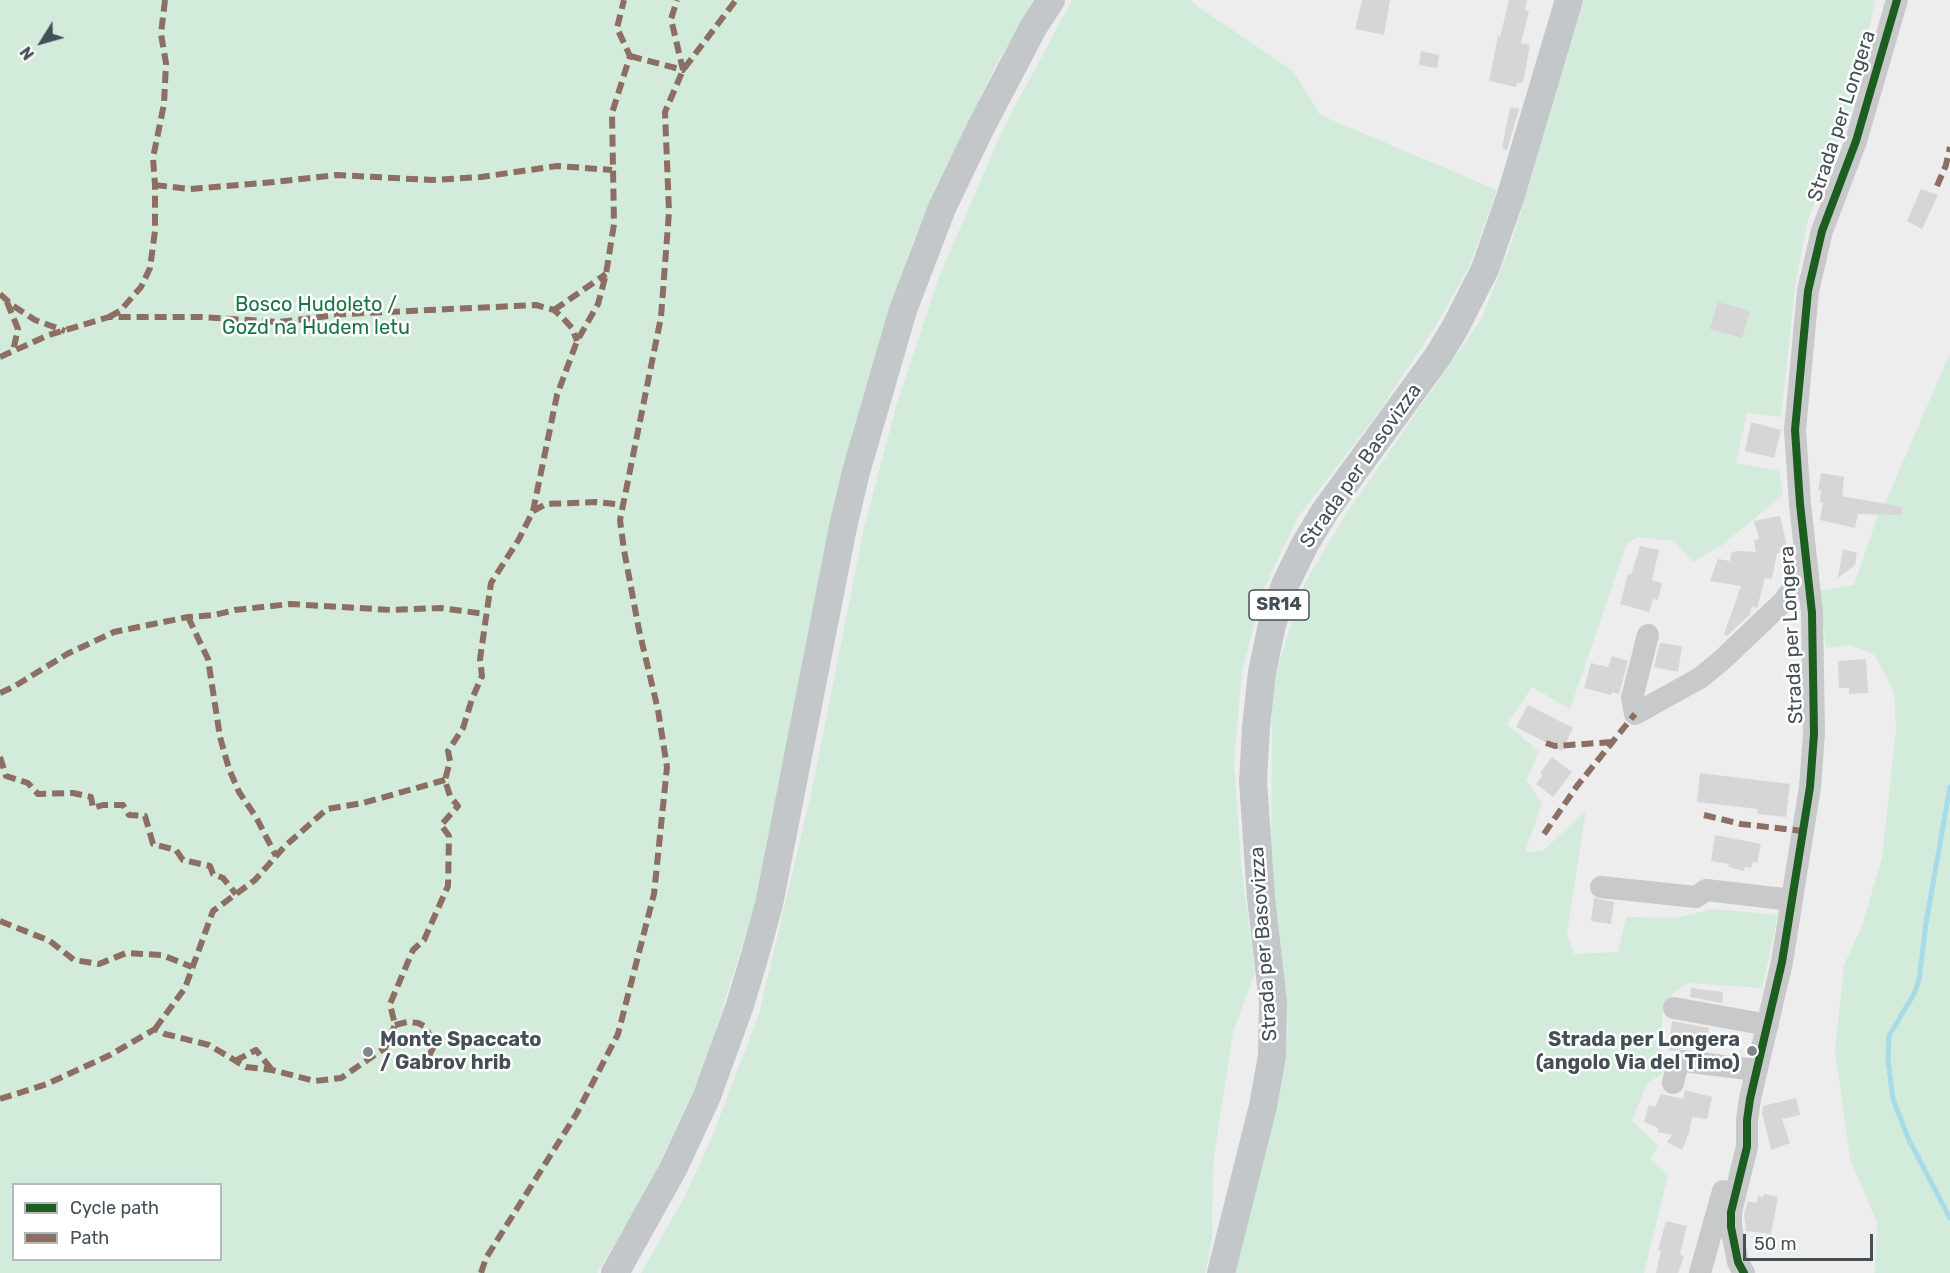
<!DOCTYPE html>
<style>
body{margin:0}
#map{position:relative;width:1950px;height:1273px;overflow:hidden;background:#ededed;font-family:Rubik,sans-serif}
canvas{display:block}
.legend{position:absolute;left:12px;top:1183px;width:210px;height:78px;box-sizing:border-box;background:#fff;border:2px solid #b5b9bc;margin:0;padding:8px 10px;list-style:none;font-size:18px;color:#454f58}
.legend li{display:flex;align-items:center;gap:12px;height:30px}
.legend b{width:30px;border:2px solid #b5b9bc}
.north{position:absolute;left:12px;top:12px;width:60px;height:60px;-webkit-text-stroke:4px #fff;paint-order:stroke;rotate:233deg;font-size:16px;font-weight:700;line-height:24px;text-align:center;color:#454f58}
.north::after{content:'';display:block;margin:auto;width:21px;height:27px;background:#454f58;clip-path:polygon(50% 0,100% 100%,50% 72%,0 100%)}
.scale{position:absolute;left:1743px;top:1234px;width:130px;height:27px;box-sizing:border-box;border:3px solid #454f58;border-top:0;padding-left:8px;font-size:18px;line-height:21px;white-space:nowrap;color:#454f58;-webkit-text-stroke:4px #fff;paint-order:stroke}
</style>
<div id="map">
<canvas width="1950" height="1273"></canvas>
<ul class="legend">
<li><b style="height:8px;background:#1b5e20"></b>Cycle path</li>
<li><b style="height:8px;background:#8d6e63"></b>Path</li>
</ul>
<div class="north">N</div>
<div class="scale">50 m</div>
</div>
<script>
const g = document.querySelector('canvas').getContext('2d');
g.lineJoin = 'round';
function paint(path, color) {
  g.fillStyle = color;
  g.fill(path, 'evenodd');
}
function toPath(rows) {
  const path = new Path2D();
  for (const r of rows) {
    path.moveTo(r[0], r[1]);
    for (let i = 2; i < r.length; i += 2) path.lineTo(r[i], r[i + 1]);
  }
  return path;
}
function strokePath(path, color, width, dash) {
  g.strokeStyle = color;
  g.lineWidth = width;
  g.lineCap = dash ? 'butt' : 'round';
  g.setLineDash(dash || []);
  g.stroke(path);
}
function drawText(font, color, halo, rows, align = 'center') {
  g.font = font + ' Rubik,sans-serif';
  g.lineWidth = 5;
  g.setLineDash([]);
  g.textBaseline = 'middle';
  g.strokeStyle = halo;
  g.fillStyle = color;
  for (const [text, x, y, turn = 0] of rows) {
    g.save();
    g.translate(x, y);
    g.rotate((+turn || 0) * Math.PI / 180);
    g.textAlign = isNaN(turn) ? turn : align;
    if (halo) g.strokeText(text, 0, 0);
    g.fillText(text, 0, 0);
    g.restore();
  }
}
paint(toPath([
 [0,0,1033,0,993,71,913,242,882,332,812,615,754,907,704,1068,646,1192,597,1273,0,1273],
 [14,1184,220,1184,220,1260,14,1260],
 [1072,0,1192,0,1194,4,1293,71,1320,115,1497,190,1469,267,1432,332,1375,417,1298,517,1263,591,1242,671,1234,761,1241,864,1255,973,1233,1032,1213,1164,1212,1240,1205,1273,641,1273,685,1196,712,1137,759,1014,812,790,864,528,897,403,938,279,1003,129],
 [1584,0,1875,0,1855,99,1808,220,1796,280,1781,417,1747,413,1736,463,1779,471,1783,495,1722,545,1693,562,1673,541,1638,537,1627,543,1570,709,1532,687,1507,724,1539,752,1526,780,1542,803,1525,852,1543,851,1586,810,1567,933,1574,954,1618,952,1626,917,1676,918,1713,909,1778,915,1762,988,1688,983,1673,993,1662,1015,1662,1074,1647,1083,1632,1121,1658,1146,1650,1159,1668,1175,1644,1273,1233,1273,1279,1096,1288,1030,1271,886,1272,684,1304,584,1346,514,1482,318,1513,238],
 [1950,353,1950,1273,1875,1273,1877,1223,1850,1158,1835,1050,1844,965,1862,926,1882,858,1896,729,1894,692,1874,654,1850,645,1826,648,1819,591,1854,585,1877,518,1887,499]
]), '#d2ebdb');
strokePath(toPath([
 [1950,787,1926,923,1919,980,1914,994,1889,1036,1888,1060,1893,1099,1909,1140,1950,1218]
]), '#a8dbe7', 5);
paint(toPath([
 [1362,0,1390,0,1384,35,1355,29],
 [1509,0,1527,0,1525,10,1529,11,1521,43,1530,45,1523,83,1517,83,1516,87,1489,81,1498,36,1500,37],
 [1421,51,1439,55,1437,68,1419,65],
 [1510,107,1519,109,1507,150,1502,148],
 [1921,189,1938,195,1922,229,1907,221],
 [1718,302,1750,311,1742,338,1710,329],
 [1751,422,1781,430,1774,458,1745,451],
 [1821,473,1844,477,1842,496,1902,507,1901,515,1858,514,1855,528,1820,520,1823,503,1820,502,1821,490,1818,490],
 [1780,516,1788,551,1777,553,1772,579,1765,578,1757,608,1752,606,1750,614,1727,636,1724,634,1741,586,1710,581,1718,559,1730,561,1731,553,1736,551,1756,552,1754,540,1759,539,1754,521],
 [1640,546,1659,550,1652,580,1662,583,1658,600,1653,599,1649,612,1620,604,1628,574,1631,575],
 [1843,549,1857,553,1855,565,1838,578],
 [1660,643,1682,646,1678,672,1654,667],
 [1612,656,1628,661,1619,694,1612,692,1611,695,1584,688,1591,663,1608,667],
 [1866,659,1868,693,1849,694,1849,688,1839,688,1838,661],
 [1528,705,1573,728,1562,751,1516,727],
 [1552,757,1572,772,1553,797,1536,784,1543,775,1540,773],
 [1700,773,1790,784,1786,817,1757,814,1758,809,1697,802],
 [1715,835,1761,844,1757,863,1753,862,1751,868,1745,867,1744,871,1728,867,1729,864,1711,861],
 [1594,898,1614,902,1611,924,1591,921],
 [1691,988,1723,992,1722,1003,1690,997],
 [1672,1021,1709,1028,1706,1050,1684,1048,1674,1051,1668,1050],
 [1685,1090,1712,1097,1707,1119,1692,1117,1689,1133,1682,1150,1667,1142,1672,1135,1658,1132,1658,1128,1644,1122,1649,1105,1655,1107,1661,1094,1683,1099],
 [1796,1098,1800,1115,1782,1119,1790,1143,1771,1150,1762,1112,1763,1106],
 [1764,1194,1778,1197,1771,1234,1746,1231,1744,1214,1748,1201,1757,1203,1758,1196,1763,1197],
 [1666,1221,1687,1226,1680,1254,1684,1257,1678,1273,1656,1273,1661,1251,1658,1250]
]), '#d6d6d7');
strokePath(toPath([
 [1648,635,1632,698,1635,714,1700,678,1722,660,1783,602,1807,569],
 [1601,887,1696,897,1706,890,1792,900],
 [1674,1008,1768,1025],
 [1673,1083,1677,1066,1683,1061,1756,1070],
 [1700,1273,1723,1191],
 [1744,1273,1738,1262,1731,1227,1731,1212,1747,1147,1747,1120,1750,1099,1782,962,1810,787,1814,734,1812,613,1800,504,1795,430,1808,291,1822,231,1856,141,1897,0]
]), '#c7c9cb', 22);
strokePath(toPath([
 [615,1273,673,1169,707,1096,740,1005,755,955,769,904,843,527,856,472,903,310,942,208,981,127,1034,26,1051,0],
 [1221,1273,1263,1106,1272,1056,1273,1002,1261,898,1253,781,1256,727,1262,672,1272,625,1285,585,1304,546,1325,511,1438,356,1455,328,1485,269,1511,195,1569,0]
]), '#c3c7c9', 28);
strokePath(toPath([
 [630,56,683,70,671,19,677,0],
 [155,185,190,189,274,182,337,175,432,180,481,177,557,166,612,170],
 [1937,186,1946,165,1950,147],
 [0,294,12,305,35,320,65,331],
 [7,302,18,329,13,351],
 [554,310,606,274],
 [109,317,120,311,141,287,150,268,155,231,155,185,153,158,164,104,166,63,161,34,165,0],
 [0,357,49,335,109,317,201,317,279,322,345,314,536,305,554,310,562,317,572,328,577,341],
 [533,511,546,504,595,502,624,505],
 [188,617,208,659,220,737,229,769,239,792,256,817,276,856],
 [0,693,15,686,67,654,114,632,188,617,214,615,235,610,290,604,392,610,441,608,485,614],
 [1546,743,1555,746,1612,742],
 [0,757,6,776,28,783,38,794,73,793,91,797,93,808,103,805,123,805,129,815,145,816,153,844,176,850,183,860,210,866,213,874,223,878,236,894],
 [1704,815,1741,824,1803,831],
 [1544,834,1577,786,1635,714],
 [0,921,50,941,74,960,99,964,126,953,162,955,192,967],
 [395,1025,407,1022,418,1023,426,1027,434,1046,427,1060],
 [155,1029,185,988,213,911,255,880,284,847,327,809,363,803,445,780],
 [235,1061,256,1050,272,1070],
 [0,1099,47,1084,110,1055,155,1029,165,1034,209,1045,246,1067,272,1070,315,1081,341,1078,385,1048,395,1025,390,1004,413,950,424,940,448,886,449,836,441,825,458,806,450,796,445,780,450,761,448,751,463,728,472,699,482,676,480,659,491,583,519,539,533,511,557,395,577,341,598,304,606,274,614,224,612,113,630,56,617,28,624,0],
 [481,1273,486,1258,577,1113,618,1034,654,894,667,767,658,710,639,630,624,550,620,520,661,317,669,212,665,112,683,70,736,0]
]), '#8d6e63', 6, [12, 6]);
strokePath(toPath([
 [1744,1273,1738,1262,1731,1227,1731,1212,1747,1147,1747,1120,1750,1099,1782,962,1810,787,1814,734,1812,613,1800,504,1795,430,1808,291,1822,231,1856,141,1897,0]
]), '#1b5e20', 8);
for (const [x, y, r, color] of [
 [1752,1051,6,"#80868c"],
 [368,1052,6,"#80868c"]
]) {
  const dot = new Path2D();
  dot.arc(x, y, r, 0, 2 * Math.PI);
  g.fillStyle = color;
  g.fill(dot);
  strokePath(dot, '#fff', 2);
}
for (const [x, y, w] of [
 [1279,605,60]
]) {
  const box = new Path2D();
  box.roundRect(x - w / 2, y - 15, w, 30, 4.5);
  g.fillStyle = '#fff';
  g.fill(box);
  strokePath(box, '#454f58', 1.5);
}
drawText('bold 18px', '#454f58', null, [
 ["SR14",1279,605]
]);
drawText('20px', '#454f58', '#fff', [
 ["Strada per Longera",1842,116,-72],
 ["Strada per Basovizza",1361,466,-55],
 ["Strada per Longera",1792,635,-93],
 ["Strada per Basovizza",1264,944,-94]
]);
drawText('20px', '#1c7346', '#fff', [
 ["Bosco Hudoleto /",316,305],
 ["Gozd na Hudem letu",316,328]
]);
drawText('bold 20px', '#454f58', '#fff', [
 ["Monte Spaccato",380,1040],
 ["/ Gabrov hrib",380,1063],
 ["Strada per Longera",1740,1040,"right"],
 ["(angolo Via del Timo)",1740,1063,"right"]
], 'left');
</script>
